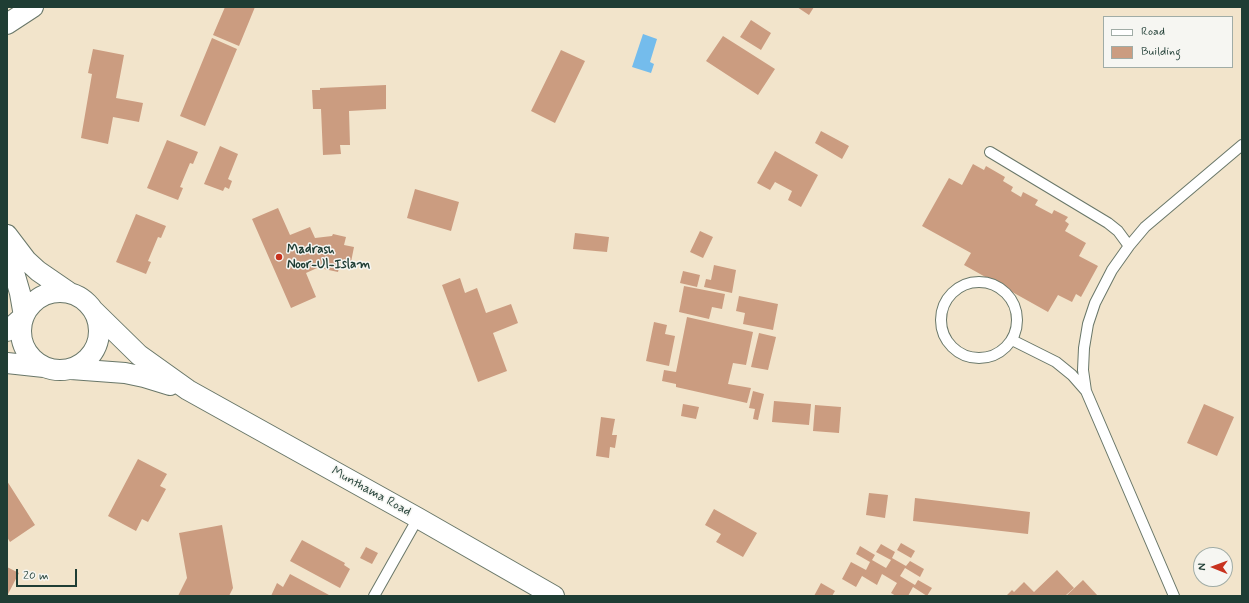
<!DOCTYPE html>
<style>
body{margin:0}
#map{position:relative;width:1249px;height:603px;overflow:hidden;background:#f2e4cb;font-family:Mynerve,sans-serif}
canvas{display:block}
.frame{position:absolute;inset:0;border:8px solid #1f3d34;pointer-events:none}
.legend{position:absolute;left:1103px;top:16px;width:130px;height:52px;box-sizing:border-box;background:#f6f6f2;border:1px solid #a0aca6;margin:0;padding:5px 7px;list-style:none;font-size:12px;color:#1f3d34}
.legend li{display:flex;align-items:center;gap:8px;height:20px}
.legend b{width:20px;border:1px solid #a0aca6}
.north{position:absolute;left:1193px;top:547px;width:40px;height:40px;box-sizing:border-box;background:#f6f6f2;border:1px solid #a0aca6;border-radius:50%;rotate:271deg;font-size:11px;font-weight:700;line-height:16px;text-align:center;color:#1f3d34}
.north::after{content:'';display:block;margin:auto;width:14px;height:18px;background:#c8321e;clip-path:polygon(50% 0,100% 100%,50% 72%,0 100%)}
.scale{position:absolute;left:16px;top:569px;width:61px;height:18px;box-sizing:border-box;border:2px solid #1f3d34;border-top:0;padding-left:5px;font-size:12px;line-height:14px;white-space:nowrap;color:#1f3d34;-webkit-text-stroke:3px #f6f6f2;paint-order:stroke}
</style>
<div id="map">
<canvas width="1249" height="603"></canvas>
<div class="frame"></div>
<ul class="legend">
<li><b style="height:5px;background:#fff"></b>Road</li>
<li><b style="height:11px;background:#cb9c80"></b>Building</li>
</ul>
<div class="north">N</div>
<div class="scale">20 m</div>
</div>
<script>
const g = document.querySelector('canvas').getContext('2d');
g.lineJoin = 'round';
function paint(path, color) {
  g.fillStyle = color;
  g.fill(path, 'evenodd');
}
function toPath(rows) {
  const path = new Path2D();
  for (const r of rows) {
    if (r.length === 3) {
      path.moveTo(r[0] + r[2], r[1]);
      path.arc(r[0], r[1], r[2], 0, 2 * Math.PI);
      continue;
    }
    path.moveTo(r[0], r[1]);
    for (let i = 2; i < r.length; i += 2) path.lineTo(r[i], r[i + 1]);
  }
  return path;
}
function strokePath(path, color, width, dash) {
  g.strokeStyle = color;
  g.lineWidth = width;
  g.lineCap = dash ? 'butt' : 'round';
  g.setLineDash(dash || []);
  g.stroke(path);
}
function drawText(font, color, halo, rows, align = 'center') {
  g.font = font + ' Mynerve,sans-serif';
  g.lineWidth = 3;
  g.setLineDash([]);
  g.textBaseline = 'middle';
  g.strokeStyle = halo;
  g.fillStyle = color;
  for (const [text, x, y, turn = 0] of rows) {
    g.save();
    g.translate(x, y);
    g.rotate((+turn || 0) * Math.PI / 180);
    g.textAlign = isNaN(turn) ? turn : align;
    if (halo) g.strokeText(text, 0, 0);
    g.fillText(text, 0, 0);
    g.restore();
  }
}
paint(toPath([
 [643,34,657,39,650,62,654,64,651,73,632,67]
]), '#74bcec');
paint(toPath([
 [225,7,255,7,239,46,213,35],
 [797,7,814,7,809,15],
 [751,20,771,33,761,50,740,37],
 [723,36,775,69,758,95,706,61],
 [212,38,237,49,205,126,180,116],
 [93,49,124,55,116,98,143,103,139,122,113,117,108,144,81,138,92,74,88,73],
 [561,50,585,61,555,123,531,111],
 [386,85,386,109,349,111,350,145,340,145,341,154,323,155,321,109,313,109,312,90,320,90,320,88],
 [821,131,849,146,842,159,815,143],
 [167,140,198,152,193,164,190,163,180,187,183,188,178,200,147,188],
 [220,146,238,154,228,179,232,181,229,189,225,187,223,191,204,184],
 [775,151,818,175,801,207,788,200,792,191,775,182,770,190,757,183],
 [973,164,984,170,986,166,1005,177,1003,181,1013,187,1011,191,1021,197,1023,192,1038,200,1035,205,1052,214,1054,210,1068,217,1065,221,1069,224,1065,231,1086,243,1079,256,1098,266,1081,297,1076,294,1072,302,1058,295,1048,312,964,265,971,253,922,226,949,178,962,185],
 [415,189,459,202,451,231,407,218],
 [278,208,290,235,310,227,315,238,332,236,333,234,346,237,344,245,354,247,351,262,341,260,338,272,324,269,326,264,306,273,316,297,291,308,252,219],
 [136,214,166,226,161,238,158,237,148,261,151,262,146,274,116,262],
 [700,231,713,237,703,258,690,252],
 [575,233,609,237,607,252,573,249],
 [714,265,736,270,732,293,704,287,706,279,711,280],
 [683,271,700,275,697,287,680,283],
 [460,278,465,293,477,288,486,313,511,304,518,323,493,333,507,371,478,382,442,285],
 [684,286,725,294,722,309,712,307,709,319,679,312],
 [739,296,778,304,773,330,743,324,745,313,736,311],
 [687,317,753,332,746,365,733,363,728,384,751,388,747,403,676,387,676,384,662,381,664,370,676,372],
 [654,322,667,325,665,334,675,336,669,366,646,361],
 [759,333,776,337,768,370,751,367],
 [753,391,764,394,758,420,753,419,755,409,749,408],
 [774,401,811,404,809,425,772,422],
 [683,404,699,407,696,419,681,416],
 [1204,404,1234,417,1217,456,1187,443],
 [815,405,841,407,839,433,813,431],
 [601,417,615,419,612,435,617,435,615,448,610,447,609,458,596,456],
 [138,459,167,474,160,486,166,489,148,522,142,519,136,531,108,516],
 [7,481,35,525,10,542,7,537],
 [869,493,888,495,885,518,866,515],
 [915,498,1030,512,1028,534,913,521],
 [714,509,757,533,743,557,716,542,721,534,705,525],
 [222,525,233,588,229,596,178,596,187,578,179,533],
 [302,540,345,563,344,565,350,569,340,588,290,561],
 [901,543,915,551,911,558,897,550],
 [881,544,895,552,892,558,906,566,910,561,924,569,920,577,905,568,900,576,915,585,918,580,932,588,927,596,913,587,908,596,896,596,891,593,897,583,882,574,877,585,862,576,856,587,842,579,851,562,866,570,870,562,856,554,860,546,875,555,872,560,886,568,891,560,876,552],
 [366,547,378,553,372,564,360,558],
 [7,567,19,573,7,596],
 [1057,570,1074,588,1065,596,1006,596,1012,590,1014,592,1024,582,1034,592],
 [290,574,329,595,328,596,271,596,277,583,283,587],
 [1083,580,1098,596,1066,596],
 [821,583,835,591,832,596,814,596]
]), '#cb9c80');
const lane = toPath([
 [990,152,1108,223,1118,231,1129,246],
 [979,320,38],
 [1012,340,1056,362,1072,375,1086,391],
 [374,596,418,518],
 [1174,596,1086,391,1083,370,1084,348,1088,324,1095,303,1112,270,1129,246,1145,227,1242,145]
]);
const street = toPath([
 [7,24,33,7],
 [7,235,26,260,38,271,70,293],
 [7,253,13,269,20,293,24,316,7,331],
 [60,331,39],
 [92,309,139,355,188,390,418,518,554,596],
 [7,363,44,367],
 [71,369,125,373,144,377,170,385]
]);
strokePath(lane, '#697769', 12);
strokePath(street, '#697769', 22);
strokePath(lane, '#fff', 10);
strokePath(street, '#fff', 20);
for (const [x, y, r, color] of [
 [279,257,4,"#c8321e"]
]) {
  const dot = new Path2D();
  dot.arc(x, y, r, 0, 2 * Math.PI);
  g.fillStyle = color;
  g.fill(dot);
  strokePath(dot, '#f6f6f2', 1.5);
}
drawText('bold 13px', '#1f3d34', '#f6f6f2', [
 ["Madrash",287,250],
 ["Noor-Ul-Islam",287,265]
], 'left');
drawText('13px', '#1f3d34', '#f6f6f2', [
 ["Munthama Road",371,492,29]
]);
</script>
